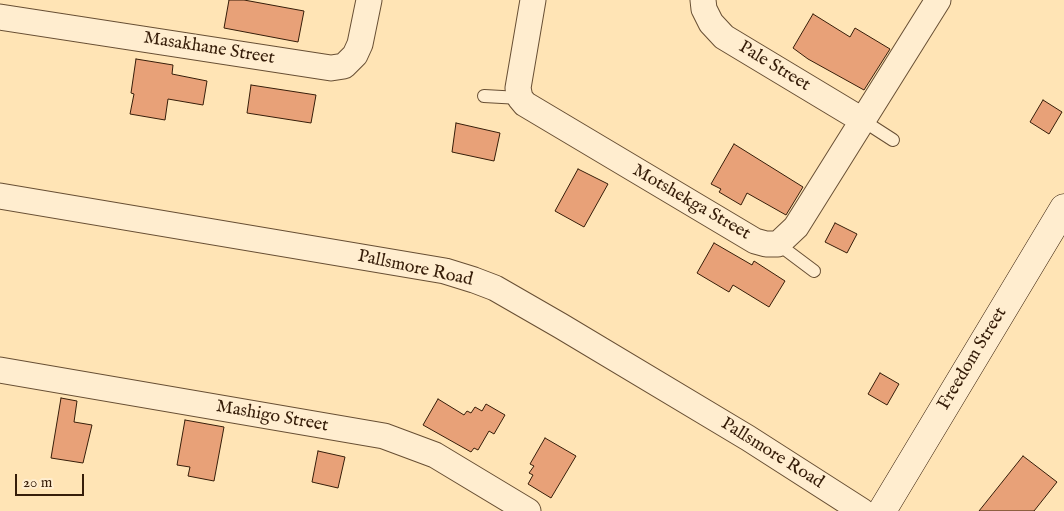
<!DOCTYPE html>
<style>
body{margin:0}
#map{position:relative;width:1064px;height:511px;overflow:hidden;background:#ffe4b5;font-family:"IM FELL English",serif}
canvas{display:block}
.scale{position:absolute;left:15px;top:474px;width:69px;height:22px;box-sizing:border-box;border:2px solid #361d09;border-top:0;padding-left:6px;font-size:15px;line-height:18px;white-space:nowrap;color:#361d09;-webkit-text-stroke:4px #ffedcf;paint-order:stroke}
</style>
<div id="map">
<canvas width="1064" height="511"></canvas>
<div class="scale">20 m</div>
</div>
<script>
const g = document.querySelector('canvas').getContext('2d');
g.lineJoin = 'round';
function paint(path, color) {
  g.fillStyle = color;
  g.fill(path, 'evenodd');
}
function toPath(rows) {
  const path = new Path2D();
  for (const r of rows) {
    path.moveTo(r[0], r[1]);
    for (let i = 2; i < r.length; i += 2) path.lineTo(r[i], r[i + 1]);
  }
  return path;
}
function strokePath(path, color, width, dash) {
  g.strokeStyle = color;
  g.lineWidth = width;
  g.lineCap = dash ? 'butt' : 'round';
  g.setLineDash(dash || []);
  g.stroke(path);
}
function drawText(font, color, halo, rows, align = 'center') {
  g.font = font + ' "IM FELL English",serif';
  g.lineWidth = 4.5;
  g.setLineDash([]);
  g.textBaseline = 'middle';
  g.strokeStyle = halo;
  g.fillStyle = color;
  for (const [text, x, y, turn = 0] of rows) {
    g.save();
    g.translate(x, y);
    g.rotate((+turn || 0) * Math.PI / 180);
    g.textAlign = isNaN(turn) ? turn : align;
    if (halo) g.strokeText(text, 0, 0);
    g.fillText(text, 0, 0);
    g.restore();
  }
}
const building = toPath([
 [229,0,244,0,304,11,298,42,224,28,229,0],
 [813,14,850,37,855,28,890,49,864,90,808,59,793,48,813,14],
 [136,59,173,65,172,74,207,81,203,105,168,99,165,120,130,114,134,94,131,93,136,59],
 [251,85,316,95,311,123,247,113,251,85],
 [1043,100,1062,112,1049,134,1030,122,1043,100],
 [456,123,500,133,494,161,452,152,456,123],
 [734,144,803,187,786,215,747,193,741,205,719,192,721,189,711,184,734,144],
 [578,169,608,184,584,227,555,211,578,169],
 [835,223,857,234,847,253,825,242,835,223],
 [714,243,752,265,754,261,785,281,769,307,733,285,729,292,697,273,714,243],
 [880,373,899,384,887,405,868,394,880,373],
 [61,398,77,401,74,422,92,425,83,463,51,458,61,398],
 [438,399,464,415,467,411,471,413,475,407,482,411,486,404,505,415,494,434,489,431,478,450,474,448,471,452,423,425,438,399],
 [185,420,224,427,214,481,188,476,190,467,177,465,185,420],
 [545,438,576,456,551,498,528,484,533,475,529,473,534,466,530,464,545,438],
 [318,451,345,457,338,488,312,482,318,451],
 [1023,456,1057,482,1034,511,979,511,1023,456]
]);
paint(building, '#e8a178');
strokePath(building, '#361d09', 1);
const lane = toPath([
 [484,96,520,98],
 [862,120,893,140],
 [778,244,814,271]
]);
const street = toPath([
 [533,0,518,88,520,98,525,104,755,241,766,244,778,244,796,227,938,0],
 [703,0,704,9,711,23,724,37,862,120],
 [0,17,331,68,344,66,355,55,360,44,369,0],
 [0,196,445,271,474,280,495,288,561,326,748,438,862,511],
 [0,370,384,436,435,455,528,511]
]);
const secondary = toPath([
 [882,511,1064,208]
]);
strokePath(lane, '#684f34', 14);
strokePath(street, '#684f34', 27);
strokePath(secondary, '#361d09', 29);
strokePath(lane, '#ffedcf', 12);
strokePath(street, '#ffedcf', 25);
strokePath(secondary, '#ffedcf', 28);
drawText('18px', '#361d09', '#ffedcf', [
 ["Masakhane Street",209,49,9],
 ["Pale Street",774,67,31],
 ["Motshekga Street",691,203,30],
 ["Pallsmore Road",415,269,12],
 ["Freedom Street",973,359,-59],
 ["Mashigo Street",272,417,10],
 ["Pallsmore Road",772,454,32]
]);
</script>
